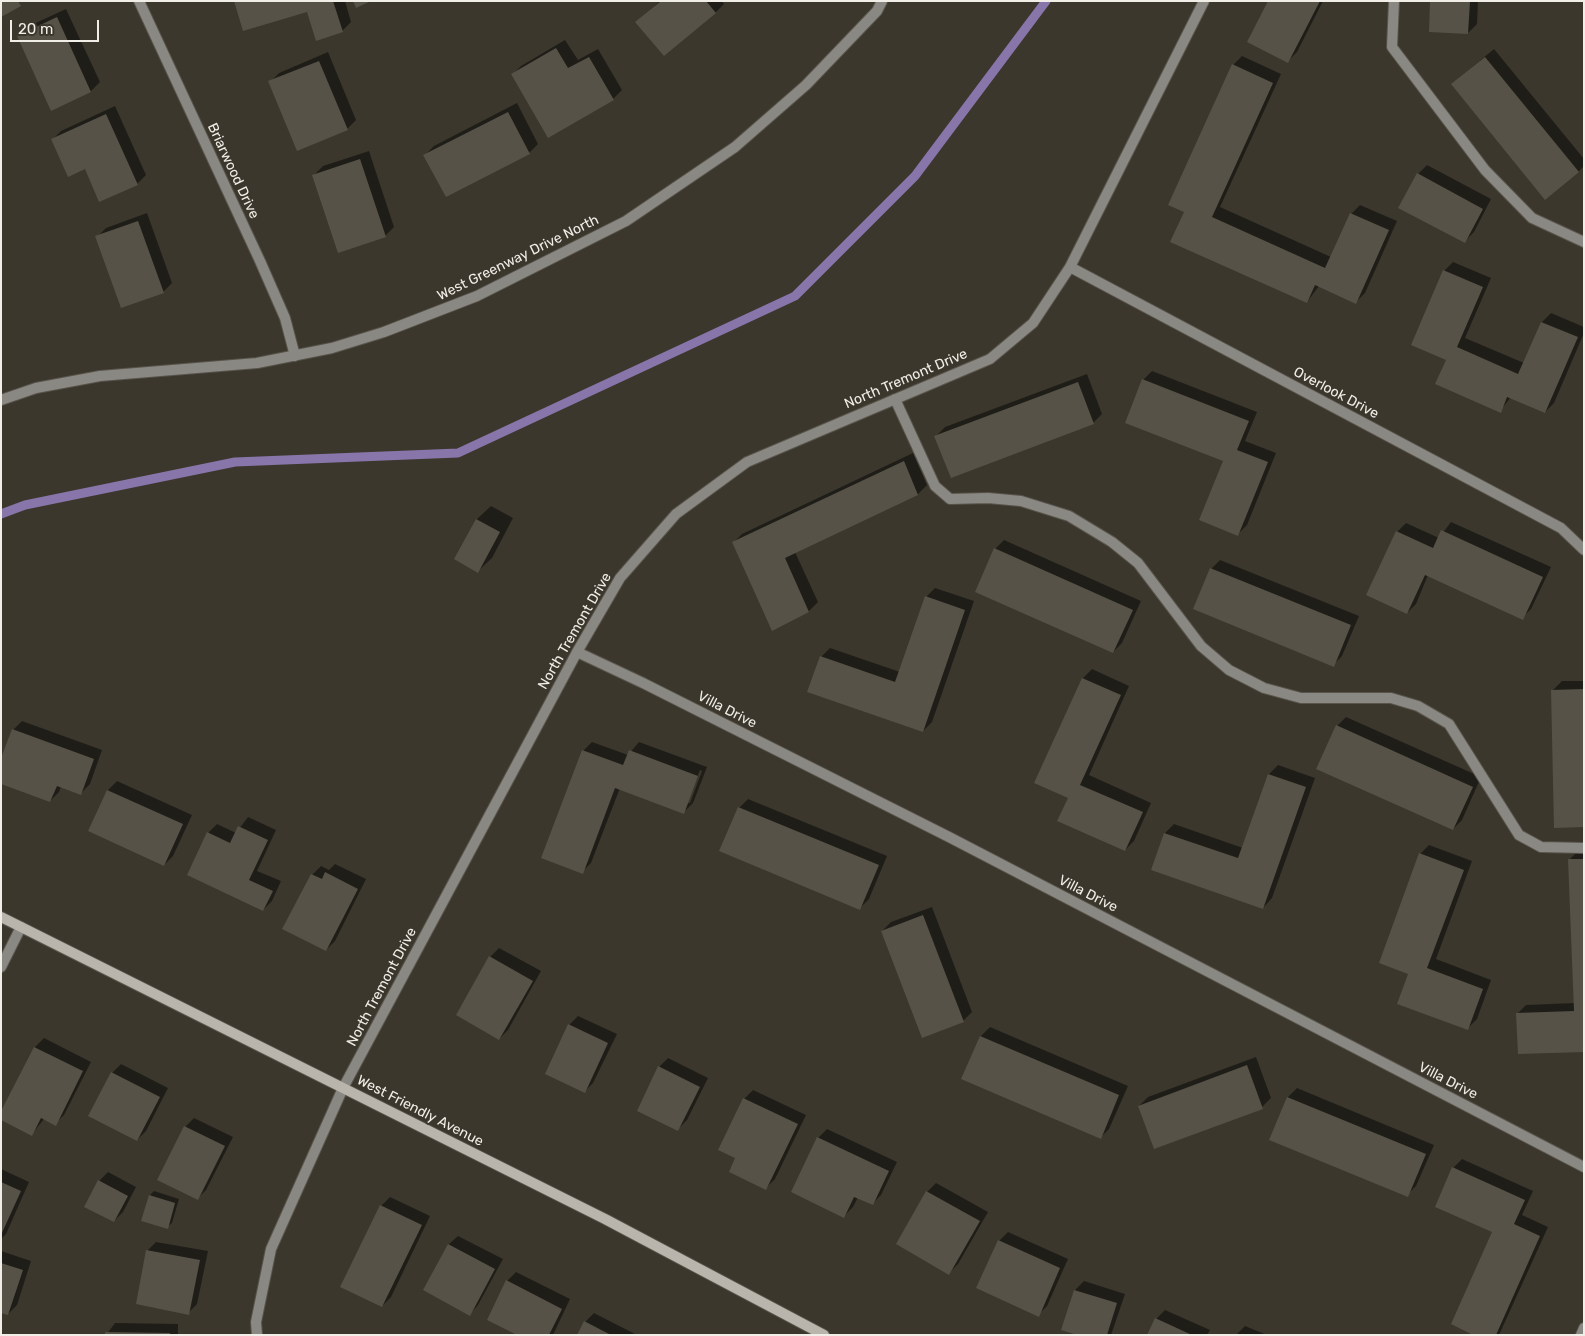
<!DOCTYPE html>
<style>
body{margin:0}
#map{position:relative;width:1585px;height:1336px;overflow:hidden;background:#3b372d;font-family:Rubik,sans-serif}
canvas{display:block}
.frame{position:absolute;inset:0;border:2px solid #f1eee8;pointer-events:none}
.scale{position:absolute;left:10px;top:20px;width:89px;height:22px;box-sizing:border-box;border:2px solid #f1eee8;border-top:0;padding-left:6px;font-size:15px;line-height:18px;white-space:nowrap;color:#f1eee8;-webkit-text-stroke:4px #3b372d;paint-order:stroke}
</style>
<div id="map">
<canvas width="1585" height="1336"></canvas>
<div class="frame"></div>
<div class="scale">20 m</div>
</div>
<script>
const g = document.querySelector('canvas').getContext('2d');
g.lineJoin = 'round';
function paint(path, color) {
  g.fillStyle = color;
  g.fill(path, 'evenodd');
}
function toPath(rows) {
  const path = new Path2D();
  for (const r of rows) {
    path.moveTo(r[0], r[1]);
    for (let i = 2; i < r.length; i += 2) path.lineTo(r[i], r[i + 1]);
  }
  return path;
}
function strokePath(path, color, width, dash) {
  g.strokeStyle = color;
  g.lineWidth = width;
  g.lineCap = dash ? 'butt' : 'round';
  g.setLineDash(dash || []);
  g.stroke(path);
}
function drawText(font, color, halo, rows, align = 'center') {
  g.font = font + ' Rubik,sans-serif';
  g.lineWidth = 4;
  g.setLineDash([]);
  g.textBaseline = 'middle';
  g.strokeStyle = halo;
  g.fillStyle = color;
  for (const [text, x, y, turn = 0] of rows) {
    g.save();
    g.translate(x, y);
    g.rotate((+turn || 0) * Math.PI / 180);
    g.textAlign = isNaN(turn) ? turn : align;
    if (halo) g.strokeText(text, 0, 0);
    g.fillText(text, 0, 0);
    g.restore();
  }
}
paint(toPath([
 [235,1,345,1,351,22,342,31,308,10],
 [660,1,722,1,724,4,715,13,637,22],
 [1269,1,1323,1,1297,52,1288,61],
 [1431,1,1478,1,1477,24,1468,33],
 [66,9,100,82,91,91,51,109,18,36,27,27],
 [565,40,578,60,598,49,622,90,613,99,512,75,521,66],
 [1494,49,1584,159,1584,166,1578,172,1452,84],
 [328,52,356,120,347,129,270,82,279,73],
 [1242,56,1281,74,1220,207,1331,257,1351,214,1360,205,1397,221,1365,293,1356,302,1319,286,1307,302,1185,211,1233,65],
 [517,103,538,144,529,153,425,155,434,146],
 [115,106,146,175,137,184,86,168,52,140,61,131],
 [369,151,394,227,385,236,314,175,323,166],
 [1427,165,1491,199,1474,232,1465,241,1418,174],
 [147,213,172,283,163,292,97,237,106,228],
 [1453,262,1491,278,1465,338,1524,363,1542,322,1551,313,1584,327,1584,333,1554,403,1545,412,1511,397,1500,411,1448,359,1444,271],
 [1152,371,1257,412,1245,441,1276,453,1247,525,1238,534,1224,461,1143,380],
 [1087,374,1102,414,1093,423,936,436,945,427],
 [913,453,927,485,918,494,795,552,818,602,809,611,772,629,733,543,742,534],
 [491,506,513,518,492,558,478,571,455,559,477,519],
 [1451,522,1551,567,1531,609,1522,618,1428,575,1416,604,1407,613,1397,532,1406,523,1439,538],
 [1004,540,1141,601,1122,643,1113,652,995,549],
 [1220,560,1359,616,1342,656,1333,665,1211,569],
 [935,588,974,601,932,722,923,731,821,657,830,648,900,672,926,597],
 [1092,669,1129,686,1089,775,1151,803,1134,841,1125,850,1069,797,1083,678],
 [1562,681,1584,681,1584,826,1553,690],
 [1346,717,1481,777,1462,820,1453,829,1337,726],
 [22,721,102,750,90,784,81,793,61,786,59,792,50,801,13,730],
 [592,742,628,755,639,742,707,767,693,803,684,812,620,788,591,863,582,872,583,751],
 [700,770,702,771,690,803,687,803],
 [1278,765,1315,778,1272,898,1263,908,1152,869,1165,833,1174,824,1243,848,1269,774],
 [117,781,192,815,173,856,164,865,89,831,108,790],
 [748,799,887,856,869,899,860,908,739,808],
 [248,817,276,830,257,871,281,881,272,901,263,910,208,833,217,824,236,833],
 [1429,845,1472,861,1436,959,1491,980,1477,1019,1468,1028,1410,973,1420,854],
 [1578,851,1584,851,1584,1050,1517,1014,1526,1005,1575,1003,1569,860],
 [335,864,366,879,335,941,326,950,312,875,321,866,329,870],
 [932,907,972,1012,963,1021,882,931,891,922],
 [499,948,541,971,508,1030,499,1039,490,957],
 [578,1016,617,1034,593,1083,584,1092,569,1025],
 [990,1027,1128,1086,1109,1129,1100,1138,963,1079,981,1036],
 [44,1038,91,1062,64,1115,55,1124,44,1119,32,1134,1,1114,35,1047],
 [1256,1057,1271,1098,1262,1107,1139,1106,1148,1097],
 [668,1058,708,1078,687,1120,678,1129,659,1067],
 [121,1064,168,1088,146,1131,137,1140,112,1073],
 [1297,1088,1434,1145,1416,1186,1407,1195,1271,1140,1288,1097],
 [753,1090,806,1115,775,1179,766,1188,737,1157,744,1099],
 [194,1118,233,1137,206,1190,197,1199,159,1179,185,1127],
 [827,1129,897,1162,881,1195,872,1204,858,1197,853,1207,844,1216,818,1138],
 [1462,1159,1533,1191,1522,1215,1548,1227,1499,1335,1476,1335,1494,1231,1453,1168],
 [1,1169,29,1182,6,1234,1,1239],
 [108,1172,136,1187,123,1212,114,1221,86,1207,99,1181],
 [936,1183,988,1212,958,1264,949,1273,927,1192],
 [154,1191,179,1199,172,1223,167,1227,150,1195],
 [390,1197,430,1216,391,1297,382,1306,381,1206],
 [1008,1232,1068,1259,1047,1306,1038,1315,999,1241],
 [458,1236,503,1259,478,1305,470,1314,425,1290,449,1244],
 [156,1242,208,1251,197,1304,188,1313,147,1251],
 [1,1251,31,1261,17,1305,8,1314,1,1312],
 [516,1272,570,1299,553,1335,520,1335,507,1281],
 [1084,1281,1125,1294,1111,1335,1081,1335,1075,1290],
 [1165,1310,1210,1330,1207,1335,1149,1335,1156,1319],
 [594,1313,637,1335,578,1335,585,1322],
 [115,1323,178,1324,178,1335,106,1335],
 [1245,1326,1267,1335,1236,1335]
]), '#0007');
strokePath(toPath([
 [1,514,25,505,235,462,458,453,795,296,915,176,1046,1]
]), '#8876ab', 9);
paint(toPath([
 [1,1,18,1,21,6,1,17],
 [234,1,333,1,343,32,316,41,307,12,243,31],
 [353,1,371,1,356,8],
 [661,1,706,1,716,13,664,56,635,22],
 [1268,1,1320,1,1288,63,1247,42],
 [1430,1,1470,1,1468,34,1429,32],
 [57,17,91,92,51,111,17,36],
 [556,48,568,68,589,57,614,100,548,138,511,74],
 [1485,57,1579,172,1545,200,1451,84],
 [319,61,348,130,297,151,268,81],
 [1232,64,1273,83,1212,217,1325,268,1350,213,1389,230,1356,304,1315,285,1307,303,1170,242,1184,212,1168,205],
 [508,112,530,154,446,197,423,155],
 [106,114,138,185,99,202,85,169,68,177,51,139],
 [360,159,386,237,338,253,312,175],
 [1417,173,1483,209,1465,243,1398,208],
 [138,221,164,293,121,308,95,236],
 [1443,270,1483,287,1457,347,1518,374,1541,322,1578,337,1545,413,1507,397,1501,413,1435,384,1446,360,1411,345],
 [1142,379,1249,421,1237,450,1268,462,1238,536,1199,520,1223,461,1125,423],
 [1078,382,1094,424,951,478,934,436],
 [904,461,918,495,785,558,809,612,772,631,732,542],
 [476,519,500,532,478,573,454,559],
 [1441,530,1543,577,1523,620,1425,575,1407,614,1366,595,1396,531,1433,548],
 [994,548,1133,610,1113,653,975,592],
 [1210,568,1351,625,1334,667,1193,609],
 [925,596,965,610,923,732,807,692,820,656,895,682],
 [1082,678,1121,695,1080,785,1143,812,1125,851,1057,821,1068,798,1034,783],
 [1584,689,1584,827,1554,828,1551,690],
 [1336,725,1473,787,1453,830,1316,769],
 [12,729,94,759,81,795,57,786,50,802,1,784,1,758],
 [582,750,623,765,629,750,698,776,684,814,615,788,583,874,541,858],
 [1268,774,1306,787,1263,909,1151,870,1164,833,1238,858],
 [107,790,183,824,164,866,88,831],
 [738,807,879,865,860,910,719,851],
 [238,826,268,840,249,880,273,891,263,911,187,875,207,832,230,843],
 [1419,853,1464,870,1427,968,1483,989,1468,1030,1397,1004,1408,974,1379,963],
 [1568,859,1584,859,1584,1052,1518,1054,1516,1013,1574,1011],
 [325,872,358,889,326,951,282,929,311,874,322,879],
 [923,915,964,1022,922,1038,881,931],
 [489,956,533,981,499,1040,456,1015],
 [568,1024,608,1043,585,1093,545,1074],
 [980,1036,1119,1095,1101,1139,961,1079],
 [34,1047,83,1071,56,1126,41,1118,32,1136,1,1120,1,1111],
 [1247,1065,1263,1109,1154,1149,1138,1106],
 [658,1066,700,1087,678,1131,637,1111],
 [111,1072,160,1097,137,1141,88,1116],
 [1287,1097,1426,1154,1408,1197,1269,1140],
 [743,1098,798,1124,766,1190,729,1172,735,1158,718,1150],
 [184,1126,225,1146,198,1200,157,1180],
 [817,1137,889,1171,873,1205,854,1197,844,1218,791,1192],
 [1452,1167,1525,1200,1514,1224,1540,1236,1496,1335,1473,1335,1451,1324,1492,1232,1435,1207],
 [98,1180,128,1196,114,1222,84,1207],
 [1,1182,21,1191,1,1235],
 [926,1191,980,1221,949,1275,896,1244],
 [149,1195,175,1203,168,1229,141,1221],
 [380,1205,422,1225,382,1307,340,1287],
 [998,1240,1060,1268,1039,1317,976,1288],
 [448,1244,495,1269,470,1316,423,1290],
 [146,1250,200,1260,189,1315,136,1304],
 [1,1263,23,1270,8,1315,1,1313],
 [506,1280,562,1309,549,1335,517,1335,487,1320],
 [1074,1290,1117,1303,1107,1335,1077,1335,1061,1330],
 [1155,1318,1192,1335,1147,1335],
 [584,1321,611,1335,577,1335],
 [105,1332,170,1333,170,1335,105,1335]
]), '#565247');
const lane = toPath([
 [1394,1,1392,47,1485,170,1532,218,1584,242]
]);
const street = toPath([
 [139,1,260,261,285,318,295,356],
 [1070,267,1561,528,1584,550],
 [895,399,935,486,950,499,988,498,1021,501,1069,516,1112,542,1138,563,1201,646,1229,670,1264,688,1301,698,1391,698,1418,706,1449,724,1519,835,1541,847,1584,848],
 [1,400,36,388,100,376,257,363,332,348,384,332,477,296,626,221,735,147,806,85,877,11,882,1],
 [577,652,643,683,949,837,1584,1167],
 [1,967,21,927],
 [257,1335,256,1322,271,1249,343,1088,577,652,620,578,676,514,747,462,990,359,1033,323,1070,267,1204,1],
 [1581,1335,1584,1328]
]);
const secondary = toPath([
 [1,917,605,1219,824,1335]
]);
strokePath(lane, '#58544b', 12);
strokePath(street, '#58544b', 12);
strokePath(secondary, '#58544b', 12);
strokePath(lane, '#8a8883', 10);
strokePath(street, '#8a8883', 10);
strokePath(secondary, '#b9b5ad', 10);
drawText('14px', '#f1eee8', '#3b372d', [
 ["Briarwood Drive",233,171,65],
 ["West Greenway Drive North",518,258,-26],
 ["North Tremont Drive",906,379,-23],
 ["Overlook Drive",1336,393,28],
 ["North Tremont Drive",575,631,-60],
 ["Villa Drive",727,710,27],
 ["Villa Drive",1088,894,27],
 ["North Tremont Drive",382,987,-62],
 ["Villa Drive",1448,1081,27],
 ["West Friendly Avenue",420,1111,27]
]);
</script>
